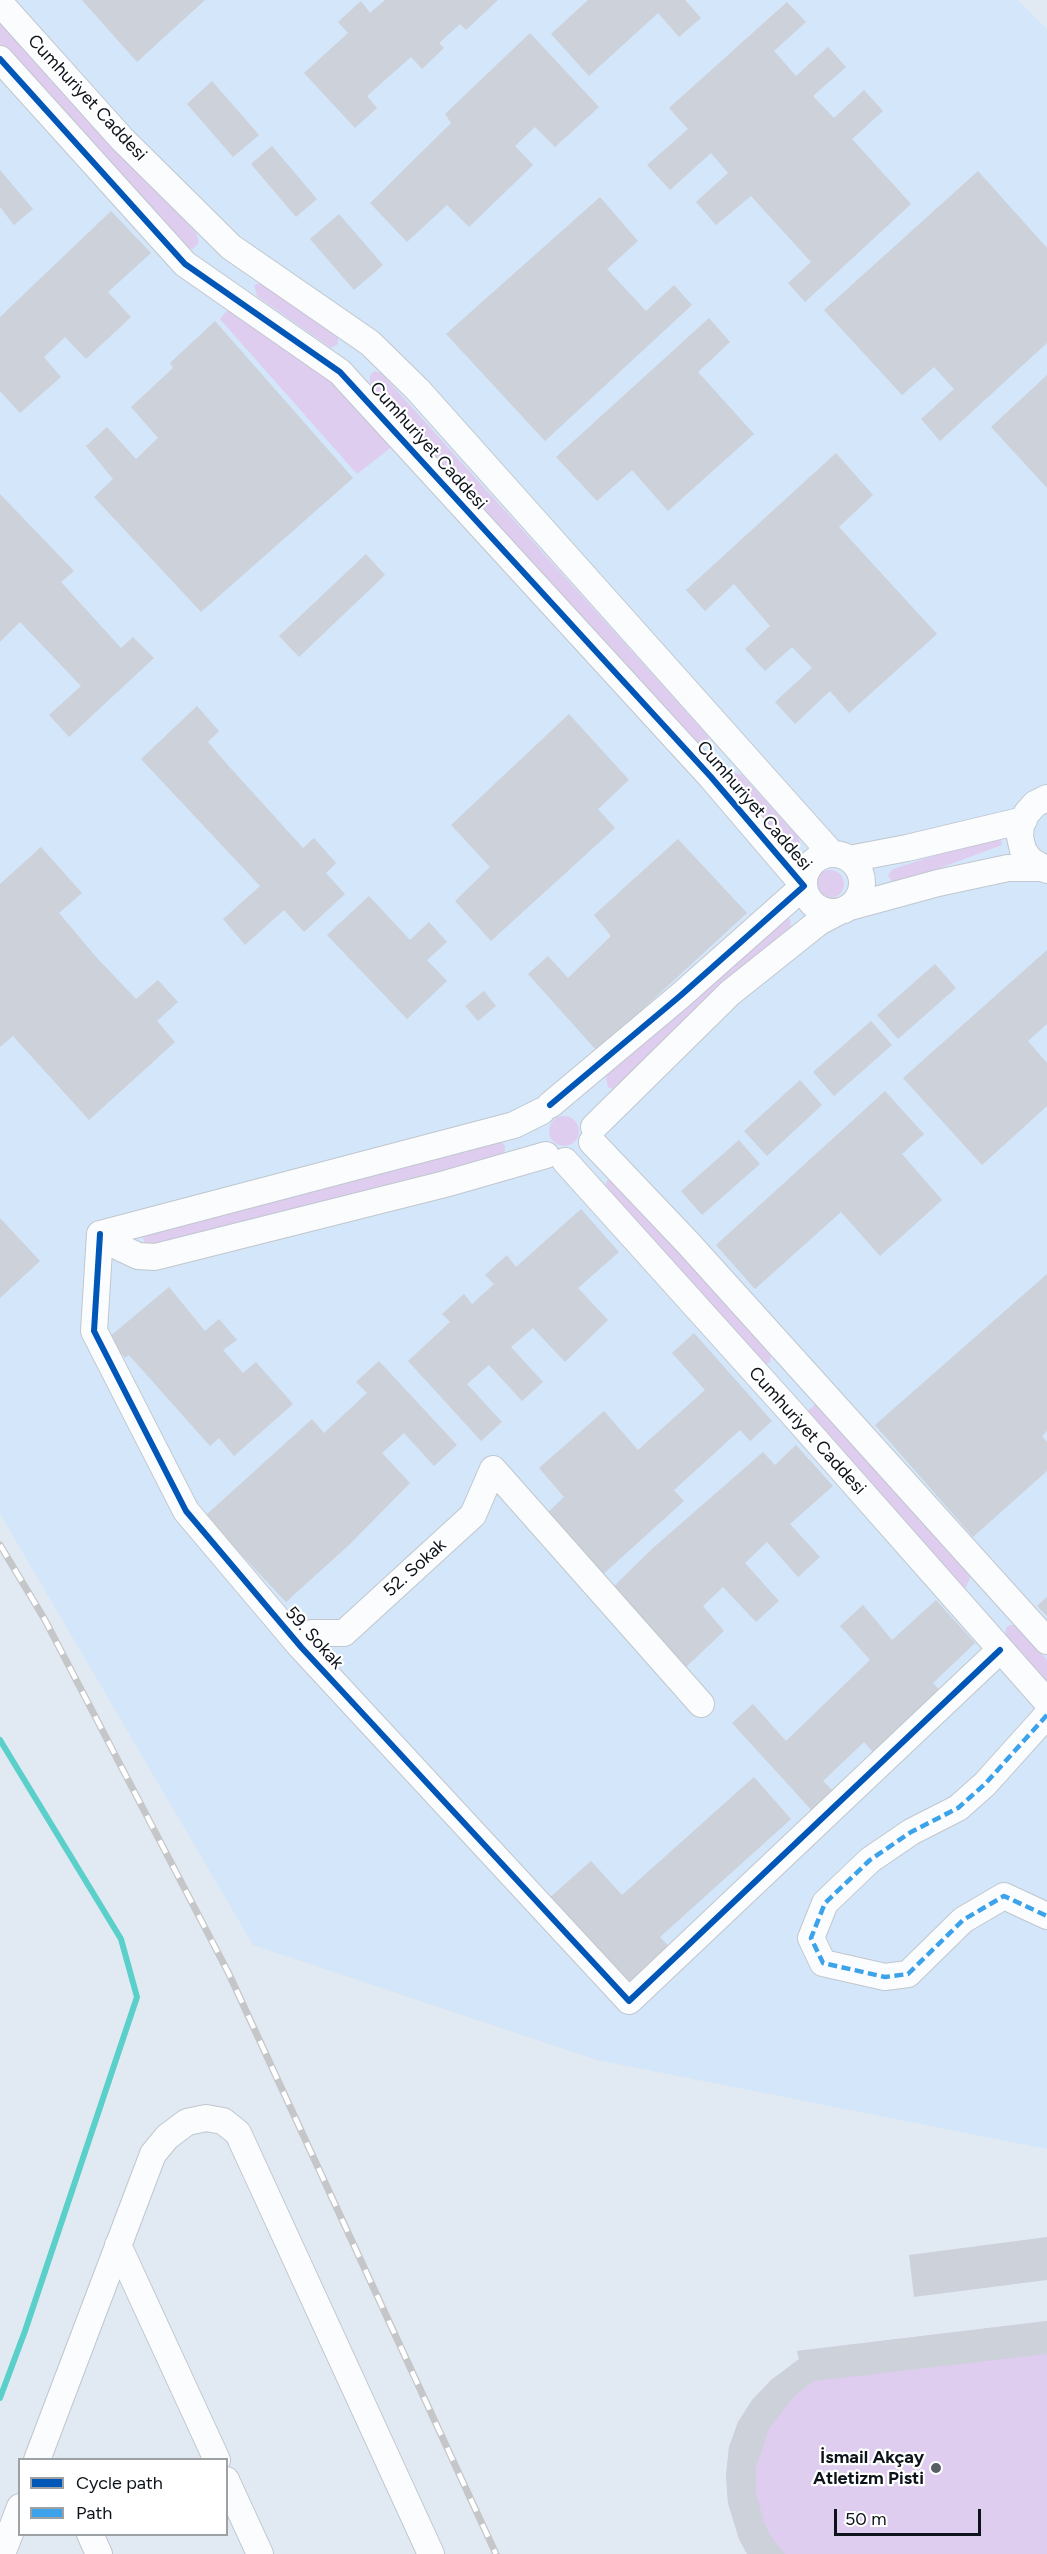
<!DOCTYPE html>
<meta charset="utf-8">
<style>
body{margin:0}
#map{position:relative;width:1047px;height:2554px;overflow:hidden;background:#e1eaf3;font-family:Figtree,sans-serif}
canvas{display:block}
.legend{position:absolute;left:18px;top:2458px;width:210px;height:78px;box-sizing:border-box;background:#fff;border:2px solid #9ea1a3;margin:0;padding:8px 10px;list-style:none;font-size:18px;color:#0c131a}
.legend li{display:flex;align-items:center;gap:12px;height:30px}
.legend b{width:30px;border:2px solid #9ea1a3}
.scale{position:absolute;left:834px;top:2509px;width:147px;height:27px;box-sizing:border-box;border:3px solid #0c131a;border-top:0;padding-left:8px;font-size:18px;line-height:21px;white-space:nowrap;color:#0c131a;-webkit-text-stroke:4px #fff;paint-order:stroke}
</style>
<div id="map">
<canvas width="1047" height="2554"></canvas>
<ul class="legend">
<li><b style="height:8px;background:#0057b8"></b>Cycle path</li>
<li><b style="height:8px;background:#3ca2ea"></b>Path</li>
</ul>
<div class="scale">50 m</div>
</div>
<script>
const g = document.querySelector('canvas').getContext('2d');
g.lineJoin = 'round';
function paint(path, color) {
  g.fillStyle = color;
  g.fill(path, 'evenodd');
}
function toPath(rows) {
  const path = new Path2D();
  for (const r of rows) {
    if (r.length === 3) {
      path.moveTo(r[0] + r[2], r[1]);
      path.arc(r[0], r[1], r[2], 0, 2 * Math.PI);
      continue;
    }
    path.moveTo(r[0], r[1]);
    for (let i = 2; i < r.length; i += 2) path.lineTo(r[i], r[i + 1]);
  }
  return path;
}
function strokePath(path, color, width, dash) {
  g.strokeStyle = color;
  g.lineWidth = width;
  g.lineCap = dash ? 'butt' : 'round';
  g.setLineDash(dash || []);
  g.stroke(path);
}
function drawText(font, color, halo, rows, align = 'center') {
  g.font = font + ' Figtree,sans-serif';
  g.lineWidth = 4.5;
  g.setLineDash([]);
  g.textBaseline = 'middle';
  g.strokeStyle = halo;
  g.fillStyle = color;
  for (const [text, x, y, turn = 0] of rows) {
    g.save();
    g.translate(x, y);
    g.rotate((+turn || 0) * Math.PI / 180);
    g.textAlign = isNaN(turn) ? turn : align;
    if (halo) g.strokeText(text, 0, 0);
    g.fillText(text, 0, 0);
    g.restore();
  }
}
paint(toPath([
 [0,0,1018,0,1047,29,1047,2149,597,2060,253,1945,0,1514]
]), '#d4e6f9');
paint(toPath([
 [0,23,196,233,199,242,193,249,185,248,0,44],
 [265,282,338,335,338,344,331,348,257,296,254,285],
 [231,306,335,382,393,446,357,474,220,319],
 [374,371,381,373,708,736,708,744,699,746,370,384,370,376],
 [735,773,742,775,798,837,800,843,795,848,788,849,730,785,730,778],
 [995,836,1001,838,1002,845,894,885,888,875,893,869],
 [830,884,14],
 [785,918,790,919,791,931,618,1088,613,1089,608,1087,606,1078,608,1074],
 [564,1131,15],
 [500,1141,505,1146,505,1150,498,1159,147,1247,141,1234],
 [613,1179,617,1181,769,1351,771,1356,770,1362,762,1366,604,1186,608,1180],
 [816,1404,821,1407,971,1576,966,1587,963,1588,807,1417,809,1410],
 [1010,1625,1015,1625,1047,1660,1047,1683,1005,1637,1006,1628],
 [1047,2321,1047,2554,747,2554,739,2539,728,2503,726,2476,729,2447,738,2422,780,2374,799,2359,797,2351]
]), '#decdef');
strokePath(toPath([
 [0,1740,121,1939,137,1997,25,2331,0,2398]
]), '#5bcfc9', 6);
paint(toPath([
 [82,0,205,0,137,62],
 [385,0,498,0,466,30,460,24,439,43,444,48,422,69,411,57,367,96,377,108,355,128,304,73,348,33,338,22,361,1,370,13],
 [588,0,685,0,701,18,679,37,658,13,589,76,551,34],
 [787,2,806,22,774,51,796,76,828,47,846,67,813,96,834,118,864,90,883,111,852,139,911,204,805,302,788,283,811,262,751,196,716,225,696,202,728,173,711,153,670,190,647,165,688,129,669,108],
 [530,33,599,107,555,147,535,127,515,146,533,165,469,227,447,205,407,242,370,203,451,123,445,114],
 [212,81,259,135,233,157,187,104],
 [272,146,317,199,296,217,251,164],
 [0,170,33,209,14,225,0,207],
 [978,171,1047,248,1047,343,940,441,921,419,954,389,934,367,902,395,824,310],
 [600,197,638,241,607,269,646,311,674,285,692,305,545,441,446,334],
 [111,211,151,253,108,292,131,317,86,359,65,337,44,357,61,377,20,413,0,391,0,317],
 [339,214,383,265,354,290,310,239],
 [709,318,730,342,698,372,754,434,668,511,632,470,597,501,556,457],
 [215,321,353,478,201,612,94,497,113,479,86,446,107,427,136,459,158,438,131,407,173,368,170,363],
 [1047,375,1047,488,991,427],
 [836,453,873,495,839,527,937,634,849,713,830,691,795,724,775,702,812,668,792,647,765,671,745,649,770,626,734,584,705,611,686,590],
 [0,494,74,571,61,582,121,648,133,637,154,658,69,737,49,715,81,686,20,622,0,642],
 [366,554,385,575,299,657,279,636],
 [197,706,219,731,208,742,226,763,303,848,314,838,336,863,326,873,345,894,304,932,284,910,245,945,223,919,260,886,141,759],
 [569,714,629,780,598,809,615,828,491,941,455,901,490,867,451,825],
 [678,839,747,913,597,1051,528,974,548,956,568,978,611,936,594,915],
 [41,847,82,893,59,913,97,958,136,999,158,980,178,1002,157,1021,175,1042,89,1120,13,1036,0,1047,0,884],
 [369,896,410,940,429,922,447,942,427,960,447,981,407,1019,327,935],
 [1047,950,1047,1024,1028,1041,1047,1063,1047,1106,982,1165,903,1078],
 [935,964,956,988,898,1039,877,1015],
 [484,991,496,1006,478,1021,465,1006],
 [871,1021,892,1045,834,1096,813,1072],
 [800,1080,822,1105,767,1156,744,1131],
 [885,1091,924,1134,902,1154,942,1200,880,1256,841,1212,755,1289,716,1245],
 [739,1140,760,1164,702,1215,681,1191],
 [581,1209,619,1252,578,1288,608,1320,565,1362,533,1328,511,1347,543,1382,522,1401,489,1365,467,1384,502,1422,481,1441,408,1361,450,1322,442,1314,464,1294,472,1304,494,1284,485,1275,507,1255,516,1267],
 [0,1218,40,1261,0,1298],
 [1047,1274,1047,1431,1042,1436,1047,1442,1047,1471,973,1537,875,1425],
 [169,1287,205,1331,219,1319,237,1340,223,1350,243,1373,256,1362,293,1404,234,1456,219,1438,210,1446,129,1355,125,1358,108,1338],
 [694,1333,772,1421,750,1441,740,1430,674,1490,684,1501,600,1577,544,1516,564,1497,539,1468,604,1411,638,1450,705,1390,672,1353],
 [379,1361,457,1445,434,1466,404,1433,382,1453,410,1483,349,1545,286,1602,205,1516,312,1419,324,1433,367,1393,356,1382],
 [796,1445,833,1486,790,1524,820,1557,798,1577,767,1542,745,1563,779,1601,756,1622,723,1587,703,1606,724,1631,685,1668,611,1589,653,1548,763,1452,775,1465],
 [1047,1597,1047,1616,1037,1606],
 [936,1600,975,1643,933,1683,942,1693,875,1754,864,1742,823,1781,835,1793,814,1813,732,1723,753,1704,786,1741,870,1660,840,1626,863,1605,892,1640],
 [754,1777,791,1819,660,1937,672,1950,629,1989,548,1899,591,1861,622,1895],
 [1047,2237,1047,2280,914,2297,909,2255],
 [1047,2321,1047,2354,814,2381,794,2396,769,2429,756,2467,756,2493,764,2522,770,2535,785,2554,747,2554,739,2539,728,2503,726,2476,729,2447,738,2422,752,2400,771,2380,799,2359,797,2351]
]), '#cdd1da');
const minor = toPath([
 [0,3,122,139,231,247,370,343,418,390,832,854],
 [0,59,185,264,340,372,711,777,804,886,680,996,550,1105],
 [1047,798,1035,804,1027,813,1021,824,1020,837,1023,850,1030,860,1047,870],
 [833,883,29],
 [849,859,907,848,1024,820],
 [850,907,938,883,1008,868,1040,868],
 [594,1127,730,993,819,922,840,911],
 [592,1142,688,1243,1047,1641],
 [565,1161,791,1412,1047,1702],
 [100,1234,94,1331,186,1511,301,1647,629,2001,1000,1650],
 [100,1234,117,1246,138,1256,155,1257,445,1184,546,1155],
 [100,1234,514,1125,542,1111],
 [312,1633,344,1633,473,1515,493,1469,701,1704],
 [1047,1715,985,1784,958,1808,911,1832,870,1860,825,1903,811,1938,823,1963,885,1977,908,1974,963,1920,1004,1896,1047,1916],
 [118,2245,217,2460],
 [37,2460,153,2154,167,2137,187,2122,206,2118,223,2121,238,2133,431,2554],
 [226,2480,260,2554],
 [90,2534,99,2554],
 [2,2554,20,2507]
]);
strokePath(minor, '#c0c7ce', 28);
strokePath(minor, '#fafcfd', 26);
const rail = toPath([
 [0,1545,45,1620,229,1974,496,2554]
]);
strokePath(rail, '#c4c6c8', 7);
strokePath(rail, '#fff', 4.5, [14]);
strokePath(toPath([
 [1047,1715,985,1784,958,1808,911,1832,870,1860,825,1903,811,1938,823,1963,885,1977,908,1974,963,1920,1004,1896,1047,1916]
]), '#3ca2ea', 4.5, [9, 4.5]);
strokePath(toPath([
 [0,59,185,264,340,372,711,777,804,886,680,996,550,1105],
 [100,1234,94,1331,186,1511,301,1647,629,2001,1000,1650]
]), '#0057b8', 6);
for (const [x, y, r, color] of [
 [936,2468,6,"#575e66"]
]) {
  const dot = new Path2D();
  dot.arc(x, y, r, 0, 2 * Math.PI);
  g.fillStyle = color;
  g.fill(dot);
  strokePath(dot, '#fff', 2);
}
drawText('18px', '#0c131a', '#fff', [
 ["Cumhuriyet Caddesi",87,98,47],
 ["Cumhuriyet Caddesi",428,446,48],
 ["Cumhuriyet Caddesi",754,806,49],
 ["Cumhuriyet Caddesi",807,1431,48],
 ["52. Sokak",415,1568,-42],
 ["59. Sokak",314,1638,48]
]);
drawText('bold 18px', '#0c131a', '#fff', [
 ["İsmail Akçay",924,2458],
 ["Atletizm Pisti",924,2479]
], 'right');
</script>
